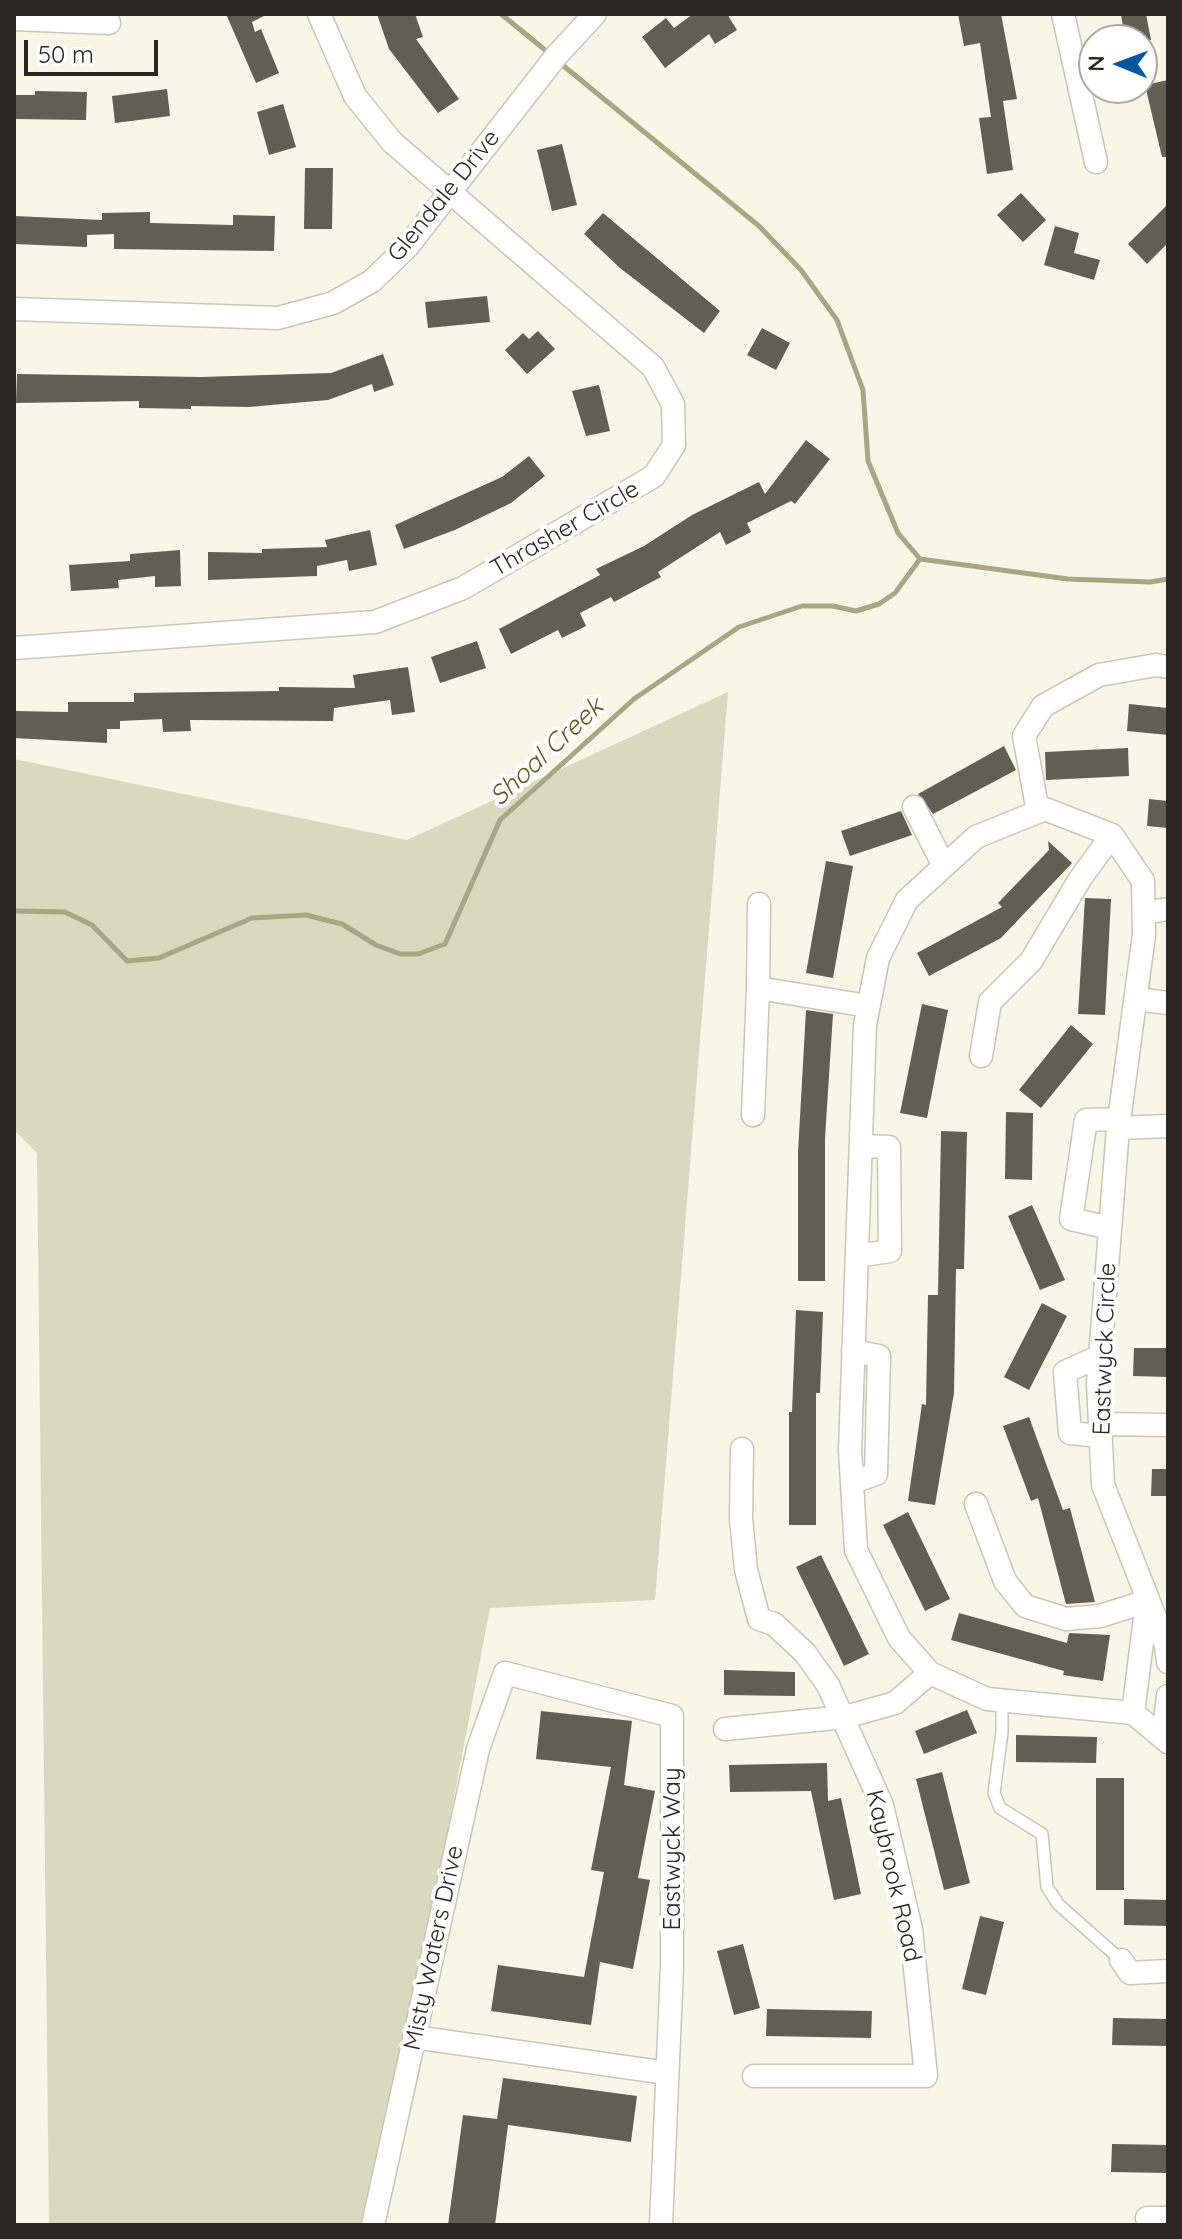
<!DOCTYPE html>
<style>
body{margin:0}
#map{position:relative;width:1182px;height:2239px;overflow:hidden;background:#f7f6e7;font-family:Quicksand,sans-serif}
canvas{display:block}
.frame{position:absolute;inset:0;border:16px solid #282722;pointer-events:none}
.north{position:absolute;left:1078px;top:24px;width:80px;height:80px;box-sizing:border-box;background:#fff;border:2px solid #a9a9a7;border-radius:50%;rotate:271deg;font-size:22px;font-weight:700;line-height:32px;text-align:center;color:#282722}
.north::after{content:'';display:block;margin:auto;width:28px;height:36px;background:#0754a3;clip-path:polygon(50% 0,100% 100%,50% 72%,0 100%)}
.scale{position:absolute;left:24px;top:40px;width:134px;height:36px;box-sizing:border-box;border:4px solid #282722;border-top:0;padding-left:10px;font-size:24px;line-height:28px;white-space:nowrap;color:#282722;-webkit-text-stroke:6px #fff;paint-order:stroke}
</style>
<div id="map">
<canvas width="1182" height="2239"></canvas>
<div class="frame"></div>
<div class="north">N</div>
<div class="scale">50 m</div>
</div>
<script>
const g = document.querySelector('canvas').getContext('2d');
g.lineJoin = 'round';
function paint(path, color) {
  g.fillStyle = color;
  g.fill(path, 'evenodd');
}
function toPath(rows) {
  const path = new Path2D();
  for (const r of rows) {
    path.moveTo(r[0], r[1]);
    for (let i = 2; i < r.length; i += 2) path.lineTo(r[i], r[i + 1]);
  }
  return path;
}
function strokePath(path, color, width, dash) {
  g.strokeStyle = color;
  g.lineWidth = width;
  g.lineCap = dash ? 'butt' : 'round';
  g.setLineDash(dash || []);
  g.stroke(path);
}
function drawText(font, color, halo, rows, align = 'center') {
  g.font = font + ' Quicksand,sans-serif';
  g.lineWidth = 8;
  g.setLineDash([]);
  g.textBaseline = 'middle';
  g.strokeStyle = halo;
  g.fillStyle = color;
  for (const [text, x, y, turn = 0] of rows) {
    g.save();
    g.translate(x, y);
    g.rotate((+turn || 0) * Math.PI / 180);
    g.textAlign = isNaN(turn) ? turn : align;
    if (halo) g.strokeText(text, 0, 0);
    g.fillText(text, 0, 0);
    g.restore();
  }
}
paint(toPath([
 [728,692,655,1600,490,1608,412,2019,368,2225,49,2225,37,1153,14,1130,14,759,407,840]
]), '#dad9c0');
strokePath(toPath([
 [501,14,550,54],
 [560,63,759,226,801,270,837,320,863,390,868,461,898,533,920,559],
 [920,559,1068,579,1150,582,1168,579],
 [14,911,65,912,92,925,127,961,159,958,252,918,306,915,342,924,376,945,400,954,418,954,445,944,500,820,634,699,739,627,802,606,833,606,856,611,879,604,895,593,920,559]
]), '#a8a685', 5);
paint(toPath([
 [226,14,268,14,252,22,255,32,261,29,279,73,256,83],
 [377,14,415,14,423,37,416,39,459,99,438,113,389,49],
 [693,14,727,14,737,30,715,44,709,34,665,68,642,37,666,18,674,28],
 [958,14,1001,14,1017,99,1003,101,1013,170,987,174,979,118,991,117,980,43,964,46],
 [1121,14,1146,14,1151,40,1125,40],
 [1168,80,1168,157,1162,157,1145,85],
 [167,89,170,116,115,123,112,96],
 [35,91,87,92,86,120,14,119,14,95,35,95],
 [283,104,296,147,269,155,257,112],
 [562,144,577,205,552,211,537,150],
 [305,168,333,168,332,229,304,229],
 [1021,193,1046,220,1023,242,997,215],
 [1168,204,1168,243,1147,264,1128,244],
 [150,212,150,223,233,225,233,215,275,216,274,251,114,249,114,234,87,235,87,247,14,244,14,216,102,220,102,213],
 [603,213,720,311,704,333,620,268,584,234],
 [1055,226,1079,233,1074,253,1100,260,1094,280,1044,265],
 [487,296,490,322,428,328,425,302],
 [762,328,790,343,776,370,747,355],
 [538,331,555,349,527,374,505,350,523,333,529,339],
 [383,354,394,385,374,392,372,384,328,400,249,407,191,406,191,409,139,408,139,401,16,403,17,374,201,377,331,373],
 [599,385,610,431,586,436,572,391],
 [806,440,830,459,795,504,791,501,747,523,751,532,726,545,720,532,658,572,661,577,614,602,611,597,580,613,586,626,562,638,558,630,511,654,499,629,600,575,596,569,644,546,692,515,759,482,765,494],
 [529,456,545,476,511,503,455,530,404,549,395,525,502,477],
 [370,530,377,565,349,571,347,560,317,566,317,576,208,580,208,552,262,553,262,549,327,547,325,540],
 [180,550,181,586,155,587,155,576,118,580,119,588,71,591,69,565,130,561,130,554],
 [477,641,486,668,440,683,431,657],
 [408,667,415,712,392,715,390,700,334,708,333,721,190,720,191,731,163,732,162,719,120,721,120,729,107,729,107,743,14,738,14,711,68,712,68,702,134,702,134,693,279,691,279,687,355,688,353,675],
 [1129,704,1168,708,1168,735,1127,731],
 [1004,746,1016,770,933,814,918,794],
 [1128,748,1129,776,1046,780,1045,752],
 [1149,799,1168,801,1168,828,1147,826],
 [901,811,912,835,850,856,841,831],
 [1048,841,1072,863,1001,938,929,976,917,953,1002,907,998,903,1049,850],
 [826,861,853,866,833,978,806,973],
 [1085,898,1111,899,1105,1015,1078,1014],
 [922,1004,948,1010,927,1118,900,1113],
 [806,1010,833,1014,825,1138,825,1281,798,1281,798,1153],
 [1071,1025,1093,1044,1041,1108,1019,1090],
 [1006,1112,1033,1113,1032,1180,1005,1179],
 [941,1131,967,1132,964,1269,956,1269,954,1393,935,1505,908,1501,922,1404,926,1405,928,1295,938,1295],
 [1032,1205,1065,1280,1040,1290,1008,1216],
 [1042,1303,1067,1316,1029,1390,1004,1377],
 [796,1310,823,1312,820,1393,816,1393,816,1525,789,1525,789,1412,792,1412],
 [1134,1348,1168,1348,1168,1377,1133,1376],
 [1029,1417,1063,1510,1070,1508,1095,1602,1066,1604,1038,1498,1031,1501,1003,1426],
 [1152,1469,1168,1469,1168,1496,1151,1496],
 [908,1512,950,1599,925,1611,883,1525],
 [821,1555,869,1654,844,1666,796,1567],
 [959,1613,1067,1643,1069,1633,1110,1635,1103,1681,1063,1675,1064,1671,951,1640],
 [724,1670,795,1672,795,1696,724,1695],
 [967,1710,977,1733,924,1754,915,1731],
 [541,1711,632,1721,624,1785,655,1791,638,1878,650,1880,633,1969,600,1962,591,2025,491,2011,498,1965,584,1977,604,1872,591,1870,611,1767,536,1759],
 [1016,1735,1097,1737,1096,1763,1016,1762],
 [827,1763,828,1801,841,1798,861,1894,834,1900,811,1791,730,1792,729,1765],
 [942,1772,970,1883,944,1890,916,1779],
 [1096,1778,1124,1778,1124,1890,1096,1890],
 [1124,1899,1168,1900,1168,1926,1124,1925],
 [980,1916,1004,1922,986,1995,962,1989],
 [743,1944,760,2008,734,2015,717,1951],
 [767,2009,872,2011,871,2038,766,2036],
 [1113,2018,1168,2019,1168,2046,1112,2045],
 [503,2078,637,2096,631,2142,508,2125,495,2225,448,2225,463,2115,497,2119],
 [1112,2144,1168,2145,1168,2173,1111,2172]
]), '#605f52');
const service = toPath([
 [1002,1701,1002,1732,994,1793,1000,1808,1042,1834,1047,1887,1058,1904,1121,1960]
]);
const minor = toPath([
 [1063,14,1096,162],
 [14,19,109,23],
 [14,309,278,318,333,303,372,281,408,246,557,55,595,14],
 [14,648,375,622,463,588,654,476,674,445,673,404,653,367,392,142,355,96,319,14],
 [914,807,944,866],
 [1038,812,1024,736,1043,706,1099,675,1156,665,1168,667],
 [759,904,758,988,868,1006],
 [1144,913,1168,909],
 [1136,999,1168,1003],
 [981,1056,990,1002,1031,961,1080,879,1112,835],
 [753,1115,758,988],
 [1118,1128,1168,1126],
 [1110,1228,1071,1219,1086,1120,1119,1119],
 [857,1256,890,1251,889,1147,861,1146],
 [1100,1356,1065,1372,1070,1433,1101,1436],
 [1100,1424,1168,1425],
 [742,1449,741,1518,746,1570,759,1619,774,1624,805,1653,828,1685,882,1805,911,1929,926,2076,754,2076],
 [852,1482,876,1474,879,1356,853,1351],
 [976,1504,1005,1581,1025,1606,1066,1619,1100,1616,1148,1601],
 [1168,1662,1166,1645,1103,1485,1098,1383,1118,1128,1144,935,1143,881,1112,835,1045,809,976,837,907,900,878,958,865,1025,850,1450,856,1550,899,1638,930,1673,987,1699,1133,1713,1168,1742],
 [1133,1713,1147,1602],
 [725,1729,845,1717,895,1703,930,1673],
 [1163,1737,1168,1696],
 [1121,1960,1130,1973,1168,1971],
 [414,2037,667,2073],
 [1147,2218,1168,2218],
 [373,2225,478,1749,505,1673,672,1716,672,1967,661,2225]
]);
strokePath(service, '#c7c7b8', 14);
strokePath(minor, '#c7c7b8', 25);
strokePath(service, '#fff', 11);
strokePath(minor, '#fff', 22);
drawText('24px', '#282722', '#fff', [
 ["Glendale Drive",444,196,-51],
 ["Thrasher Circle",565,529,-30],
 ["Eastwyck Circle",1105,1349,-88],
 ["Eastwyck Way",673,1849,-90],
 ["Kaybrook Road",893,1876,77],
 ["Misty Waters Drive",434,1948,-78]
]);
drawText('italic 26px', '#5e5a22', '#fff', [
 ["Shoal Creek",547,752,-43]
]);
</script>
